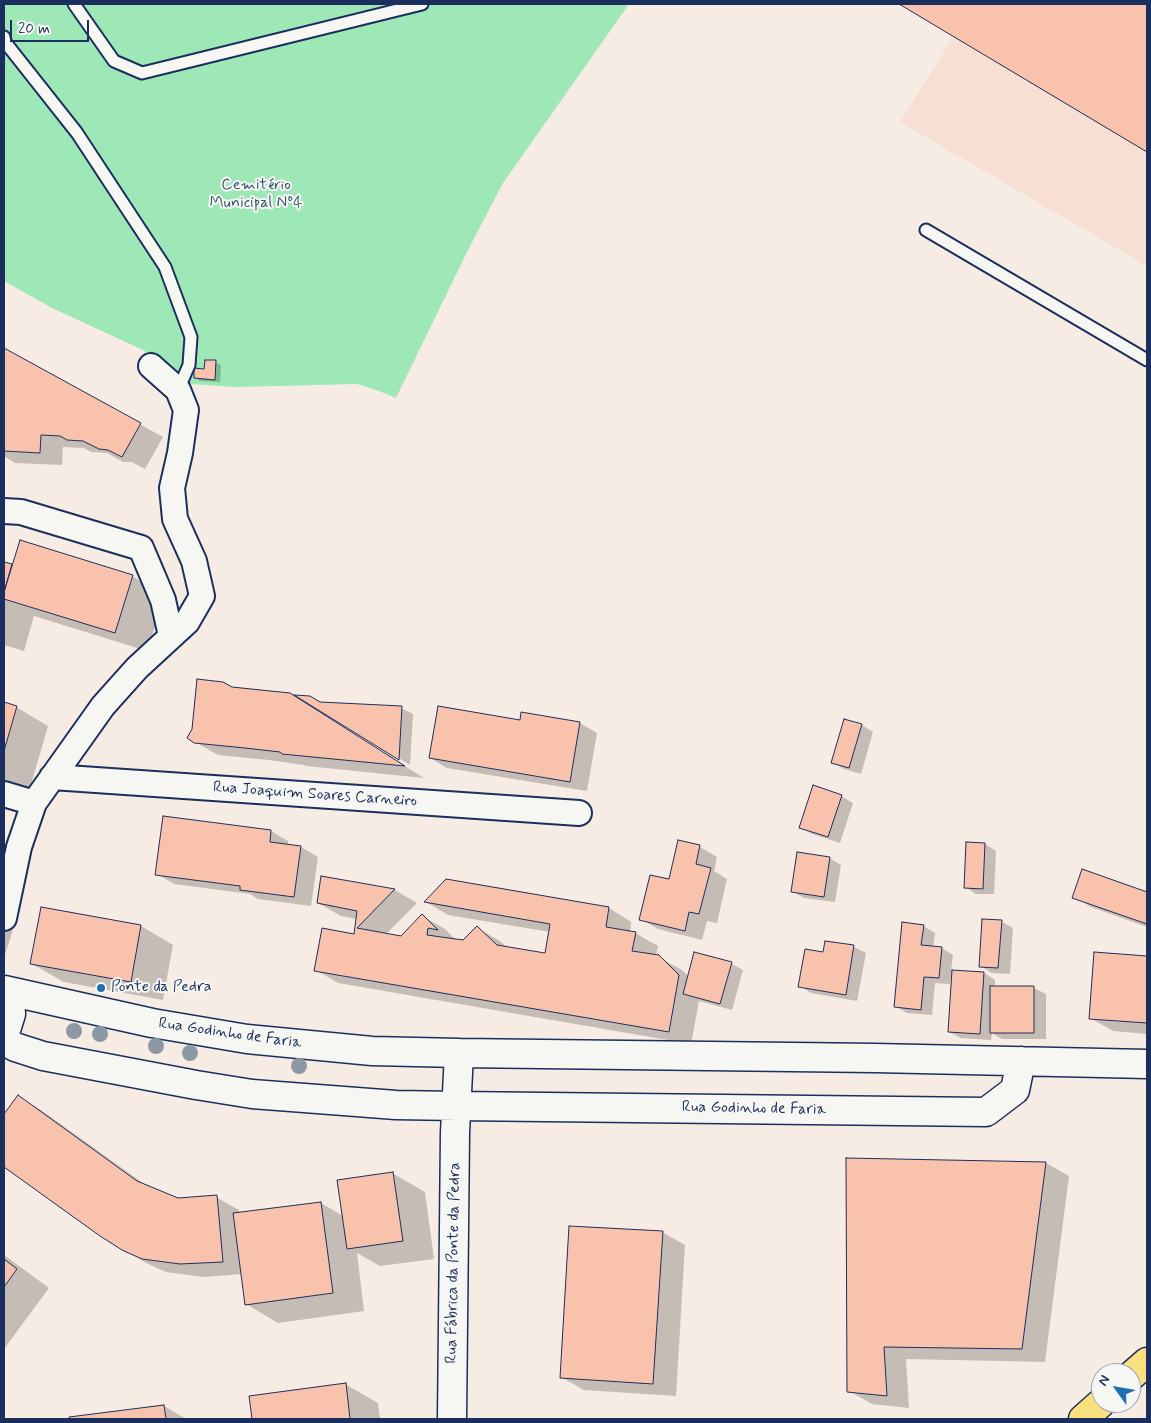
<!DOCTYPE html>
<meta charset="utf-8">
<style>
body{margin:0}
#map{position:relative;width:1151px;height:1423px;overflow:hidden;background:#f7ece4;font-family:Mynerve,sans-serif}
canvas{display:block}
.frame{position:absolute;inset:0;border:5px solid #1b2f5e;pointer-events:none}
.north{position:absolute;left:1091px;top:1363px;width:50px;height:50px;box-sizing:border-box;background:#f6f6f2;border:1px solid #9ea6b7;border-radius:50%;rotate:302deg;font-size:14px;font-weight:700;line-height:20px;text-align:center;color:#1b2f5e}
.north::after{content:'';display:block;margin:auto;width:18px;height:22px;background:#1f6fb2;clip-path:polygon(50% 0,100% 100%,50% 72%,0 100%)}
.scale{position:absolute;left:10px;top:20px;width:79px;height:22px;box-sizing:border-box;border:2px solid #1b2f5e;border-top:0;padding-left:6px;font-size:15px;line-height:18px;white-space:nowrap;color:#1b2f5e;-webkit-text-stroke:4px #f6f6f2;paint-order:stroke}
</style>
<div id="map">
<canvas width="1151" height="1423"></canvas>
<div class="frame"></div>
<div class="north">N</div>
<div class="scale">20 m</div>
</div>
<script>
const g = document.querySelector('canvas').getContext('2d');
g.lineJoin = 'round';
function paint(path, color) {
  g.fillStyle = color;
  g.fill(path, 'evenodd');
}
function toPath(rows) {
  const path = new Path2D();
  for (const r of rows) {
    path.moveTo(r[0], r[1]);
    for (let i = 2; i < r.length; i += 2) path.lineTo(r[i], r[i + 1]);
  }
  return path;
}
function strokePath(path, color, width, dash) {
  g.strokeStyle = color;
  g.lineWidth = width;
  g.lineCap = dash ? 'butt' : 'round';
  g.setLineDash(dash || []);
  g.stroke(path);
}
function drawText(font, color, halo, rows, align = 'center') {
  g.font = font + ' Mynerve,sans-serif';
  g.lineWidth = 4;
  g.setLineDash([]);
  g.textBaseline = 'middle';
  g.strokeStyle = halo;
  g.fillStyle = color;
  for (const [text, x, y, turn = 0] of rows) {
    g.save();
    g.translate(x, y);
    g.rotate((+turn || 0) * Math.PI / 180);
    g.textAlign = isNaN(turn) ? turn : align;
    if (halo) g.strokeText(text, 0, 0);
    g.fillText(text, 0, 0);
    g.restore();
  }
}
paint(toPath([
 [902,4,1147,4,1147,266,900,122,957,31]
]), '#f8dfd3');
paint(toPath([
 [4,4,629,4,503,183,467,252,396,398,379,391,357,384,236,387,190,384,177,372,143,350,52,308,4,281]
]), '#9ee7b7');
paint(toPath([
 [902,4,1147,4,1147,151],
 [4,349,163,437,145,469,132,462,123,462,107,453,91,452,84,448,63,447,62,465,15,463,4,456],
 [215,362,221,365,220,382,200,381,195,378],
 [4,563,13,566,132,576,165,595,147,651,34,616,24,651,4,645],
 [233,689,313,708,424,778,306,766,304,765,269,760,218,755,188,738],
 [299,696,321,703,401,708,413,714,410,765],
 [4,704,16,707,48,726,28,795,4,788],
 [521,721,580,723,597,733,587,791,447,768,430,758],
 [862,725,873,732,861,774,844,769,833,762],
 [841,796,853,803,840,843,812,834,801,827],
 [164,817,271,831,288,841,288,845,301,847,318,857,311,906,258,899,250,894,174,884,157,874],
 [967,844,985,844,996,851,994,894,976,894,965,887],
 [700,847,717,857,714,871,727,879,717,923,707,921,702,940,658,929,641,919,670,881],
 [829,858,841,865,835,902,804,898,792,891],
 [1083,871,1147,893,1147,927,1091,907,1074,897],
 [322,878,395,890,417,903,386,934,401,937,422,916,445,929,457,941,463,942,477,928,500,941,508,948,546,955,550,932,448,915,426,902,609,908,631,922,630,932,635,933,658,946,656,956,682,970,689,977,695,954,732,964,743,970,732,1010,699,1001,691,1044,338,983,316,970,355,935,357,919,341,916,318,903],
 [4,909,17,917,4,958],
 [42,909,141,926,173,945,163,1000,64,982,32,964],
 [1002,922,1013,928,1010,974,992,973,980,966],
 [923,926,935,933,933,948,942,948,953,955,951,971,984,973,995,980,995,988,1034,988,1046,994,1046,1039,1002,1039,992,1033,991,1040,961,1038,949,1032,953,978,951,977,950,984,935,983,932,1015,907,1013,895,1006],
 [826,942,854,947,866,953,857,1001,811,993,800,986,824,954],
 [1095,953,1147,957,1147,1034,1113,1031,1090,1018],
 [18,1097,41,1110,147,1186,178,1199,216,1197,239,1210,239,1214,321,1203,343,1216,392,1173,425,1192,434,1259,380,1266,357,1253,364,1311,278,1323,246,1304,242,1274,204,1277,166,1272,146,1263,101,1235,4,1166,4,1116],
 [847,1159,1046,1163,1069,1176,1045,1362,906,1359,909,1408,872,1404,849,1391],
 [662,1232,685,1245,676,1396,584,1390,561,1377],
 [4,1255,49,1288,4,1349],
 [345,1384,378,1403,380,1419,253,1419,250,1397],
 [164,1406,186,1419,70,1419,70,1418]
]), '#0003');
const building = toPath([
 [899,4,1147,4,1147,152,899,4],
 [4,348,141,423,122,457,108,450,99,449,83,441,67,440,60,436,41,435,40,453,4,451,4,348],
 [205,360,216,360,215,380,194,378,194,368,204,369,205,360],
 [20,540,133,575,115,633,4,599,4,592,20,540],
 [4,562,12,564,4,592,4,562],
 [197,679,223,682,232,687,290,693,405,766,282,754,280,752,245,748,194,743,187,738,192,729,197,679],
 [294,695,310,696,320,702,402,706,399,760,294,695],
 [4,702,17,706,4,751,4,702],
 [438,706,520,720,521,712,580,722,570,782,429,758,438,706],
 [844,719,862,724,849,768,831,763,844,719],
 [813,785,842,795,828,837,799,828,813,785],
 [163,816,271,830,270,842,301,846,294,897,240,890,240,886,155,875,163,816],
 [678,840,700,845,696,864,711,868,699,914,689,912,685,931,639,920,650,875,669,879,678,840],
 [966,842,985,843,983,889,964,888,966,842],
 [797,852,830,857,824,897,791,892,797,852],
 [1082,869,1147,892,1147,924,1072,898,1082,869],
 [321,876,395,889,357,928,401,936,422,914,438,930,428,928,427,935,463,940,477,926,497,945,545,953,550,924,424,902,446,879,609,907,606,927,636,932,632,951,659,955,679,975,669,1032,314,971,322,928,354,934,357,911,317,903,321,876],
 [41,907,141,925,131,982,30,964,41,907],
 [982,919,1002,920,998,968,979,967,982,919],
 [902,922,924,925,921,945,942,947,939,978,924,977,921,1010,894,1007,902,922],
 [825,941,854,945,846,995,798,987,805,949,823,952,825,941],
 [694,952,732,962,720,1004,683,994,694,952],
 [1094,952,1147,956,1147,1023,1089,1019,1094,952],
 [952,970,984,972,980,1034,948,1032,952,970],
 [990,986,1034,986,1034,1033,990,1033,990,986],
 [18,1095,137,1181,178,1198,217,1195,223,1262,180,1264,142,1259,122,1250,100,1236,4,1167,4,1114,18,1095],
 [846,1158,1046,1162,1022,1349,884,1347,887,1396,847,1392,846,1158],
 [393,1172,403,1241,347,1249,337,1180,393,1172],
 [321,1202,333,1293,245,1305,233,1213,321,1202],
 [569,1226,663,1231,653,1384,560,1378,569,1226],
 [4,1259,17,1269,4,1287,4,1259],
 [346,1383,350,1419,252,1419,249,1396,346,1383],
 [164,1405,166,1419,69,1419,69,1417,164,1405]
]);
paint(building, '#f9c2ac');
strokePath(building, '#1b2f5e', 1);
const lane = toPath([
 [74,4,114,61,142,73,422,4],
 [4,37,5,42,77,133,165,267,191,337,189,365,178,390],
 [926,230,1147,360]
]);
const street = toPath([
 [4,511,21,512,141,548,163,600,171,636],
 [52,777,579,813],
 [4,794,34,803],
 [4,918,19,847,34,803,103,706,137,668,187,622,202,596,194,561,175,519,172,488,180,453,186,410,178,390,151,366]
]);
const secondary = toPath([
 [4,990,152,1023,247,1039,372,1051,459,1053,875,1058,1147,1064],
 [4,991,10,1001,11,1014,7,1027,4,1030],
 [4,1040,15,1047,43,1056,196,1085,252,1094,396,1105,457,1106,986,1112,1015,1090,1021,1061],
 [452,1419,455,1133,459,1053]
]);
const highway = toPath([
 [1131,1376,1147,1362],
 [1083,1419,1101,1403]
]);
strokePath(lane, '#1b2f5e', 15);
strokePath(street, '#1b2f5e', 28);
strokePath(secondary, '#1b2f5e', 31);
strokePath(highway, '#1b2f5e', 31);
strokePath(lane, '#f6f6f2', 11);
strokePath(street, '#f6f6f2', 24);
strokePath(secondary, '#f6f6f2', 28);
strokePath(highway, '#fae180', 28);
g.fillStyle = '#8c98a4';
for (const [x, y] of [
 [74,1031],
 [100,1034],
 [156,1046],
 [190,1053],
 [299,1066]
]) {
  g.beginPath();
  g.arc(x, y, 8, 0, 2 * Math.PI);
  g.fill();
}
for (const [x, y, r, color] of [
 [101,988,5,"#1f6fb2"]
]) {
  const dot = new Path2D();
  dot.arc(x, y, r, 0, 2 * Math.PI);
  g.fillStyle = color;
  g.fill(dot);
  strokePath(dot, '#f6f6f2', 2);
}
drawText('16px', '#355470', '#f6f6f2', [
 ["Cemitério",256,186],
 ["Municipal Nº4",256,204]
]);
drawText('16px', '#1b2f5e', '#f6f6f2', [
 ["Rua Joaquim Soares Carneiro",315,795,4],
 ["Rua Godinho de Faria",230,1034,8],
 ["Rua Godinho de Faria",754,1109,1],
 ["Rua Fábrica da Ponte da Pedra",454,1263,-89]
]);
drawText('16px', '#1b2f5e', '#f6f6f2', [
 ["Ponte da Pedra",111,988]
], 'left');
</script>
